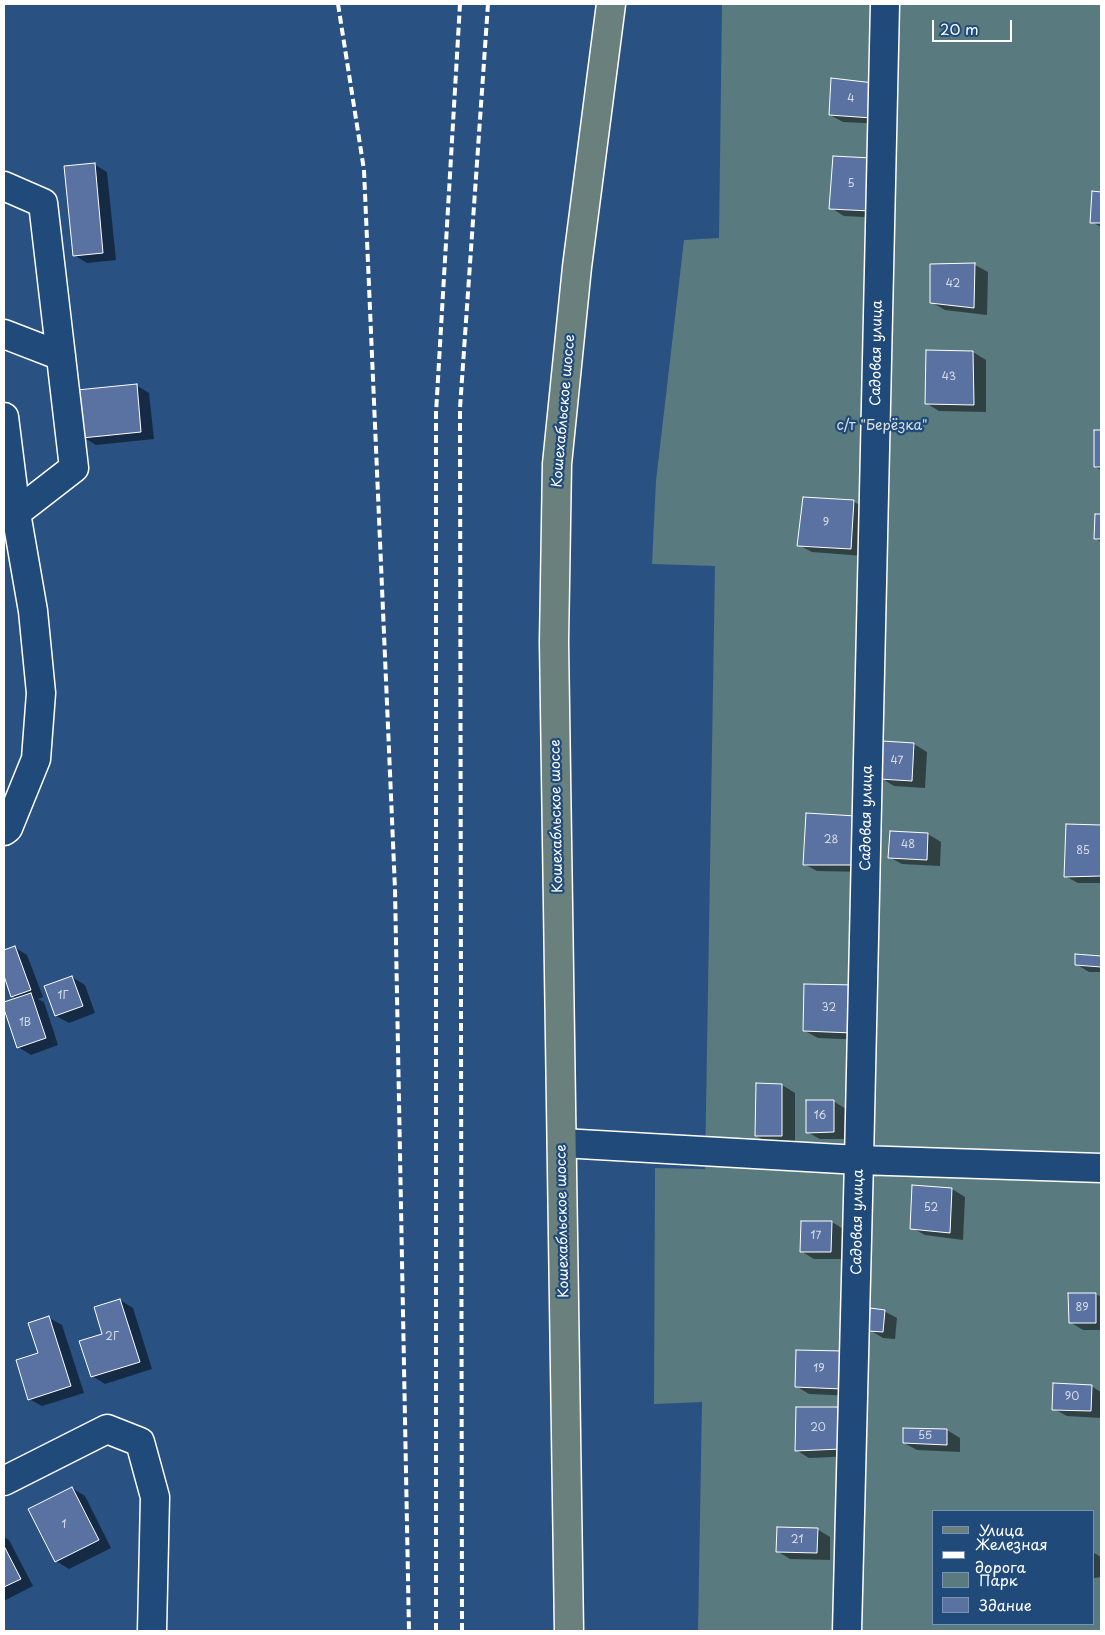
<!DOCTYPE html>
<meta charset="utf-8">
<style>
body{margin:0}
#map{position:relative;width:1105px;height:1635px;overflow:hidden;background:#295181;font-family:"Playpen Sans",sans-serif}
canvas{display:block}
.frame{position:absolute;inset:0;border:5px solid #fff;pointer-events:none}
.legend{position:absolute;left:932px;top:1510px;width:162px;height:115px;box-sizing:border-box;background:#1f4a7a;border:1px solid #7992af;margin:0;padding:6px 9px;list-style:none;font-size:15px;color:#fff}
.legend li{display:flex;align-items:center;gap:10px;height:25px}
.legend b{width:25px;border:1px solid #7992af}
.scale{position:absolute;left:932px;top:20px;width:80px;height:22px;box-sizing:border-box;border:2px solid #fff;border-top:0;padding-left:6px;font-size:15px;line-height:18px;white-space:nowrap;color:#fff;-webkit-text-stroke:4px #1f4a7a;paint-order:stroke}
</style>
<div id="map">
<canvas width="1105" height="1635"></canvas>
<div class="frame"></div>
<ul class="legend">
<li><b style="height:6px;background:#6a807d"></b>Улица</li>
<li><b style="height:6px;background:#fff"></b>Железная дорога</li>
<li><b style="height:14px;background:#597a7e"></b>Парк</li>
<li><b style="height:14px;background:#5a72a1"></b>Здание</li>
</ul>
<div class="scale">20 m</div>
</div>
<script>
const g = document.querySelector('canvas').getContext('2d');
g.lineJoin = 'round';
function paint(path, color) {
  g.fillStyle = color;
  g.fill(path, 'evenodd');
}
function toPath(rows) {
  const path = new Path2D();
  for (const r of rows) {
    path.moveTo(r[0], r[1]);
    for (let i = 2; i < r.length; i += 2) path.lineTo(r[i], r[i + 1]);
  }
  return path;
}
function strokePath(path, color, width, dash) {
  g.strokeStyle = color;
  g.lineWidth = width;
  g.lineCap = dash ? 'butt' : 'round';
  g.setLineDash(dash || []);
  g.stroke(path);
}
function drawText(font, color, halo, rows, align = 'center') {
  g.font = font + ' "Playpen Sans",sans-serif';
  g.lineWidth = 4.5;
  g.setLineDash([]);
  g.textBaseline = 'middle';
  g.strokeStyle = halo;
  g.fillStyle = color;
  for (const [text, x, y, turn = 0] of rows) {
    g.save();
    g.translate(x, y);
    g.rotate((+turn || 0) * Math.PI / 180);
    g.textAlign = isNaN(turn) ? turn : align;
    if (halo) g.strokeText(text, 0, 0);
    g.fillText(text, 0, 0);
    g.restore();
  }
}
paint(toPath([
 [722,4,1101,4,1101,1631,698,1631,702,1402,654,1404,655,1168,705,1169,715,566,652,564,656,481,684,240,719,238],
 [934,1511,1094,1511,1094,1624,934,1624]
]), '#597a7e');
paint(toPath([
 [887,92,885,124,843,122,830,115],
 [835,158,884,218,844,216,831,208],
 [94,164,107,172,116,260,87,263,74,255],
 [1093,192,1101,193,1101,227,1092,222],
 [975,265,988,272,987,315,945,310,931,302],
 [973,352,986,360,986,412,939,411,926,403],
 [136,385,149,393,154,439,96,445,83,437],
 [1095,431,1101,432,1101,470,1095,467],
 [853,501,866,509,864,556,812,552,799,545],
 [1096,515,1101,515,1101,542,1095,538],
 [883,743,914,744,927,752,925,788,894,786,881,778],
 [855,817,870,872,817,871,804,864],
 [1068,825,1101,826,1101,883,1078,883,1065,876],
 [891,832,928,834,941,842,940,866,902,864,889,857],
 [14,947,27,955,43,997,38,999,44,1002,58,1045,31,1055,18,1047,4,1005,4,1004,18,999,12,996,4,973,4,951],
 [1077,956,1101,957,1101,972,1089,972,1076,964],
 [72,977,85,985,95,1013,69,1023,56,1016,46,987],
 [805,985,866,1040,818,1038,805,1031],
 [782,1085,795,1093,795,1143,769,1143,756,1136],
 [833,1101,846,1109,847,1139,820,1139,807,1132],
 [952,1189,965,1197,963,1240,925,1235,912,1228],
 [832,1222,845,1230,844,1259,814,1259,801,1251],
 [1096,1294,1101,1297,1101,1330,1083,1330,1070,1322],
 [120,1300,133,1308,152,1369,105,1384,92,1376],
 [884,1311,897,1318,895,1339,883,1338,870,1330],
 [49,1318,62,1325,84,1393,42,1406,29,1399],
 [797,1351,855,1396,809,1394,796,1386],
 [1091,1386,1101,1392,1101,1418,1067,1416,1054,1409],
 [797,1408,854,1456,809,1458,796,1450],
 [947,1430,960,1438,960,1452,917,1450,904,1443],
 [72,1488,85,1496,111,1548,69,1569,56,1561,30,1510],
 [817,1529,830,1537,830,1560,790,1559,777,1551],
 [4,1537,9,1540,33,1586,4,1601],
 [1094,1553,1101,1557,1101,1577,1094,1578]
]), '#0007');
const building = toPath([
 [831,78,874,83,872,118,829,115,831,78],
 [833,156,871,158,871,211,829,209,833,156],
 [95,163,103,253,73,256,64,166,95,163],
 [1092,191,1101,192,1101,223,1090,223,1092,191],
 [975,263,974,308,930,303,930,264,975,263],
 [926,350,973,351,974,405,925,404,926,350],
 [137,384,141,432,82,438,77,390,137,384],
 [1094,430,1101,430,1101,467,1094,467,1094,430],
 [803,497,854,500,851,549,797,546,803,497],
 [1095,514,1101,514,1101,539,1094,539,1095,514],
 [882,741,914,743,912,781,880,779,882,741],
 [806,813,856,816,858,865,803,865,806,813],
 [1066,824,1101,825,1101,876,1064,877,1066,824],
 [890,831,928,833,927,860,888,858,890,831],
 [15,946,31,990,11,997,4,976,4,950,15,946],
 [1075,954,1101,956,1101,967,1075,965,1075,954],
 [72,976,83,1006,55,1016,44,986,72,976],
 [804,984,855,985,853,1033,803,1031,804,984],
 [31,993,46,1038,17,1048,4,1009,4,1002,31,993],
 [756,1083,782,1084,782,1136,755,1136,756,1083],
 [806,1100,834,1100,834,1132,806,1133,806,1100],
 [912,1185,952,1188,950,1233,910,1229,912,1185],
 [801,1221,832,1221,831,1252,800,1252,801,1221],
 [1068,1293,1096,1293,1096,1323,1069,1323,1068,1293],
 [120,1299,140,1362,91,1377,79,1341,102,1334,94,1307,120,1299],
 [870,1308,885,1310,883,1332,868,1331,870,1308],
 [49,1316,71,1386,28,1400,16,1360,38,1353,28,1323,49,1316],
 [796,1350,843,1351,842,1389,795,1387,796,1350],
 [1053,1383,1092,1385,1091,1411,1052,1410,1053,1383],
 [796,1407,841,1407,841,1449,795,1451,796,1407],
 [903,1428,947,1429,947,1445,903,1443,903,1428],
 [72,1487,99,1540,55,1562,28,1509,72,1487],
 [777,1527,818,1528,817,1553,776,1552,777,1527],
 [4,1546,21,1579,4,1587,4,1546]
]);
paint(building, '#5a72a1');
strokePath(building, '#fff', 1);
const minor = toPath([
 [4,186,43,203,74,468,16,513],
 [4,334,61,356],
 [4,417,16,513,33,611,41,693,36,759,8,828,4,831],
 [562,1143,859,1160,1101,1168],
 [4,1481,107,1429,140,1442,155,1497,152,1631],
 [847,1631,859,1160,885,4]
]);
const major = toPath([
 [569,1631,554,642,557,464,577,267,611,4]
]);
strokePath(minor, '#fff', 31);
strokePath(major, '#fff', 31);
strokePath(minor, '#1f4a7a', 28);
strokePath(major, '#6a807d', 28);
strokePath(toPath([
 [338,4,364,170,395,889,409,1631],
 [436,1631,436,413,460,4],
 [462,1631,460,408,488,4]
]), '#fff', 4, [8, 4]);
drawText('11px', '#d6dce8', null, [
 ["4",851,99],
 ["5",851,184],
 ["42",953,284],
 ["43",949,377],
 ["9",826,523],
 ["47",897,761],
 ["28",831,840],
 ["48",908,845],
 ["85",1083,851],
 ["1Г",63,996],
 ["32",829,1008],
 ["1В",25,1023],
 ["16",820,1116],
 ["52",931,1208],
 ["17",816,1236],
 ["89",1082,1308],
 ["2Г",112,1337],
 ["19",819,1369],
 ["90",1072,1397],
 ["20",818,1428],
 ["55",925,1436],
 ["1",64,1525],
 ["21",797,1540]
]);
drawText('14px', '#fff', '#1f4a7a', [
 ["Садовая улица",877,353,-89],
 ["Кошехабльское шоссе",564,411,-85],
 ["Кошехабльское шоссе",557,816,-91],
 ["Садовая улица",867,818,-89],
 ["Кошехабльское шоссе",563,1221,-91],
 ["Садовая улица",858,1222,-89]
]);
drawText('14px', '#d6dedf', '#1f4a7a', [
 ["с/т \"Берёзка\"",882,426]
]);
</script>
